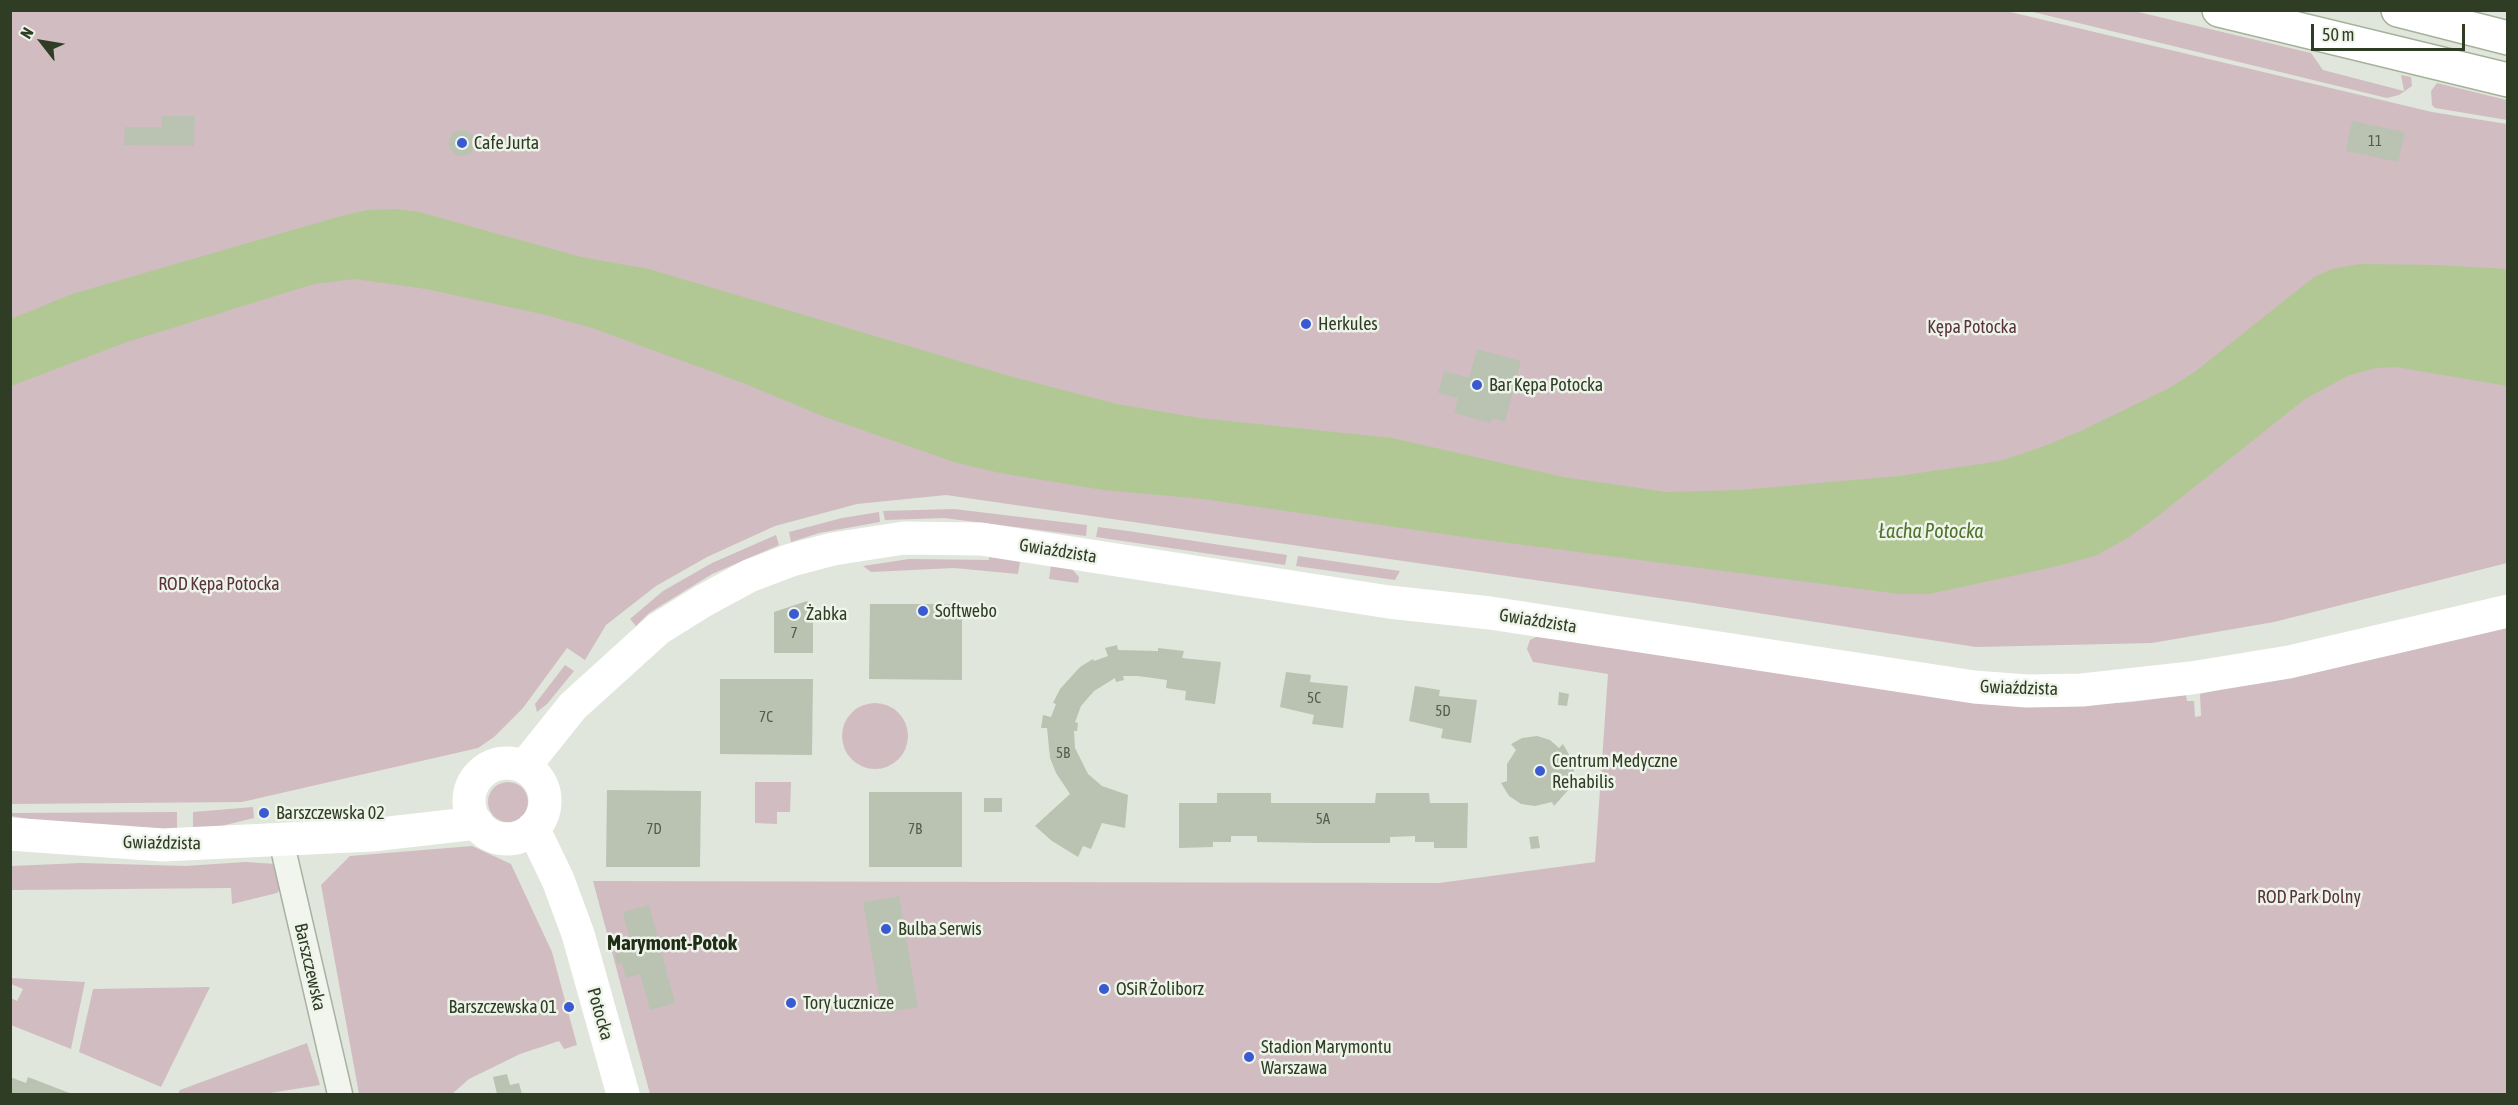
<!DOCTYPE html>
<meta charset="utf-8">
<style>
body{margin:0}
#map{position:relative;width:2518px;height:1105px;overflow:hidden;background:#e0e6db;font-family:"Asap Condensed",sans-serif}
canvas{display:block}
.frame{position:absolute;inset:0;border:12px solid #2f3d25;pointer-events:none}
.north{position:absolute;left:12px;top:12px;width:60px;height:60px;-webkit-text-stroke:4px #eff4ea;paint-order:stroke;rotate:301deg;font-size:16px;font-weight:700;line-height:24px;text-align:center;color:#2f3d25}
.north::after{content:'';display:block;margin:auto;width:21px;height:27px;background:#2f3d25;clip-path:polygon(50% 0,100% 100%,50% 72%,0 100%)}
.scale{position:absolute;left:2311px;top:24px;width:154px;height:27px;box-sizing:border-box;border:3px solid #2f3d25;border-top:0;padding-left:8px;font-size:18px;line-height:21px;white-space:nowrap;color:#2f3d25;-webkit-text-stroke:4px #eff4ea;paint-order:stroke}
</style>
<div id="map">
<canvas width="2518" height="1105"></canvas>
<div class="frame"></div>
<div class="north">N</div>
<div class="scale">50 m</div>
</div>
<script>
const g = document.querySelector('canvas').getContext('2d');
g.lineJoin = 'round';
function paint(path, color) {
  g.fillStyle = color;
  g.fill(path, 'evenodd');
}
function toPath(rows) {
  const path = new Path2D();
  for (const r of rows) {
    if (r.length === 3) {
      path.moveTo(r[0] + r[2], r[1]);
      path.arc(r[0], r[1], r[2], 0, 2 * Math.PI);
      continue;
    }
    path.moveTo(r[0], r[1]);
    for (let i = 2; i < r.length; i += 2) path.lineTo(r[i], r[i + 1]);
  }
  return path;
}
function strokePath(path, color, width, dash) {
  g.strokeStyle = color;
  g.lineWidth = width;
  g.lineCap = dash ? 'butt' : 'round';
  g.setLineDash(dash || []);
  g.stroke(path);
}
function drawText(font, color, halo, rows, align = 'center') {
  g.font = font + ' "Asap Condensed",sans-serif';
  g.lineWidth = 5;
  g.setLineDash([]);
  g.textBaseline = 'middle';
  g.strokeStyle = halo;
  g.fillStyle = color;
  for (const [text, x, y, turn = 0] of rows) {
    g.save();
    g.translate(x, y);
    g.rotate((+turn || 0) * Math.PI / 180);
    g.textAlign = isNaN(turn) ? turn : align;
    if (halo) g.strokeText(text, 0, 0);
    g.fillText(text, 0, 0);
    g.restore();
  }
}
paint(toPath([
 [10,11,2006,11,2432,112,2507,124,2507,563,2274,622,2152,643,1976,647,1694,603,946,495,857,504,775,526,707,557,656,586,606,625,585,660,567,648,523,708,494,737,478,748,242,802,11,804],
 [2029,11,2134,11,2311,53,2323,70,2404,91,2401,75,2411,77,2412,86,2399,95,2387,98],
 [2437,83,2507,100,2507,120,2435,108,2432,105,2431,91],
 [954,509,1087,525,1086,536,944,518,885,520,883,511],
 [879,512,880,522,819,533,791,542,789,532,842,518],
 [1098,527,1128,531,1287,555,1285,565,1217,555,1096,537],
 [776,535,779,545,712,574,649,613,636,626,630,619,663,591,712,563],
 [1298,556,1400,571,1395,580,1296,566],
 [989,557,1020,562,1018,574,954,568,871,572,863,566,909,559,989,560],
 [1051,566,1072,569,1079,577,1078,583,1049,579],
 [2507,624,2507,1094,650,1094,593,881,1439,883,1595,862,1608,674,1533,662,1527,649,1530,640,1536,637,2081,705,2133,702,2186,695,2187,701,2194,701,2195,717,2201,716,2200,694],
 [565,665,574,671,547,704,537,712,535,704],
 [875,736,33],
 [508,802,20],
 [755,782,791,782,790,812,777,812,777,824,755,823],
 [253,807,254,818,209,829,193,828,193,812],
 [177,812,177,828,173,831,69,826,11,816,10,813],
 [472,846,511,864,552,952,577,1045,564,1049,559,1041,520,1054,469,1079,452,1094,359,1094,321,885,350,856],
 [245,862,276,864,282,887,277,893,232,904,231,888,11,890,10,866,81,863,185,866],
 [10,978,85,982,71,1049,11,1025,11,998,17,1001,23,989,11,984],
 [210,987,161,1087,79,1052,93,989],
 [307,1043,320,1085,264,1094,178,1094,180,1090]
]), '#d1bcc2');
paint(toPath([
 [396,209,419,212,581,257,649,269,1013,377,1117,404,1200,418,1392,438,1563,477,1667,492,1740,490,1899,476,2000,461,2039,448,2081,431,2169,388,2196,371,2314,277,2332,269,2360,264,2437,265,2507,269,2507,386,2396,367,2376,368,2350,375,2305,399,2153,520,2126,539,2095,556,2049,568,1929,594,1899,594,1471,538,1203,499,1103,490,1000,473,957,463,825,417,743,383,592,328,546,315,426,289,355,279,314,284,127,342,11,386,11,319,72,294,341,216,367,210]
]), '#b1c894');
paint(toPath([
 [162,116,195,116,194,146,124,145,125,127,162,127],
 [2352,121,2405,132,2398,162,2346,151],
 [462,143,13],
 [1477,349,1521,361,1505,422,1492,418,1491,423,1454,413,1458,398,1438,393,1444,371,1469,378],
 [807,601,813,606,813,653,774,653,774,612],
 [870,604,962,604,962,680,869,679],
 [1117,645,1118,650,1158,651,1158,648,1184,651,1182,658,1221,662,1215,704,1185,700,1186,691,1166,688,1167,680,1138,676,1123,676,1124,680,1116,682,1115,678,1094,691,1081,706,1075,722,1078,723,1077,731,1074,731,1075,748,1088,774,1102,786,1128,795,1125,828,1102,823,1091,849,1083,846,1078,857,1052,841,1035,826,1070,794,1056,773,1050,758,1047,728,1041,728,1043,715,1051,717,1056,704,1053,703,1060,689,1080,667,1093,659,1094,661,1108,656,1105,648],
 [1286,672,1311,675,1310,682,1348,686,1343,728,1312,724,1314,715,1280,707],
 [720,679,813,679,812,755,720,754],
 [1415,686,1440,690,1439,696,1477,700,1471,743,1441,738,1443,729,1409,721],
 [1559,692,1569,694,1567,706,1558,705],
 [1537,736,1550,740,1559,748,1563,744,1571,758,1574,770,1570,788,1554,806,1552,802,1535,806,1521,804,1509,796,1501,783,1507,781,1507,764,1516,750,1511,744,1522,738],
 [607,790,701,791,700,867,606,867],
 [869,792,962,792,962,867,869,867],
 [1217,793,1271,793,1271,803,1375,803,1376,793,1429,793,1430,803,1468,803,1467,848,1434,848,1434,842,1415,842,1415,836,1390,837,1390,843,1317,843,1257,842,1257,836,1231,836,1231,842,1213,842,1213,847,1179,848,1179,803,1217,803],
 [984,798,1002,798,1002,812,984,812],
 [1538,836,1540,848,1531,849,1529,837],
 [899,896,918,1007,882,1013,873,962,884,960,873,961,863,902],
 [649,905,675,1003,650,1010,640,974,626,978,622,963,617,964,615,954,619,953,617,944,630,941,623,912],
 [507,1074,510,1085,519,1083,522,1094,497,1094,493,1077],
 [10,1077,26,1083,28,1077,72,1094,10,1094]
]), '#bac3b2');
const street = toPath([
 [281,840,340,1094]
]);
const primary = toPath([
 [2219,10,2508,80],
 [2398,10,2508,38]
]);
strokePath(street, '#a7b0a1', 27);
strokePath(primary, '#a5b29a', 36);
strokePath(street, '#f1f5ee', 24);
strokePath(toPath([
 [507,801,38],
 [524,767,573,706,658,629,703,601,749,576,791,560,833,549,904,538,981,539,1389,602,1490,613,1974,687,2027,691,2082,690,2191,678,2289,662,2508,611],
 [533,828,558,880,578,934,623,1094],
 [10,834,163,845,372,835,477,823]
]), '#fff', 33);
strokePath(primary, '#fff', 33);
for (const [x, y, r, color] of [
 [462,143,6,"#3a5ad2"],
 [1306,324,6,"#3a5ad2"],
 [1477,385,6,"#3a5ad2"],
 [923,611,6,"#3a5ad2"],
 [794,614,6,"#3a5ad2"],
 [1540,771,6,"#3a5ad2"],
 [264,813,6,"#3a5ad2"],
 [886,929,6,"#3a5ad2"],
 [1104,989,6,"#3a5ad2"],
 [791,1003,6,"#3a5ad2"],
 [569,1007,6,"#3a5ad2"],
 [1249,1057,6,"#3a5ad2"]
]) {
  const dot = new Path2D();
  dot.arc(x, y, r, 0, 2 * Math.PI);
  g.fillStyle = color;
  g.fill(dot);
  strokePath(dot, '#eff4ea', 2);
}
drawText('15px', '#525e48', null, [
 ["11",2375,141],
 ["7",794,633],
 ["5C",1314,698],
 ["5D",1443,711],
 ["7C",766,717],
 ["5B",1063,753],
 ["5A",1323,819],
 ["7D",654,829],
 ["7B",915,829]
]);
drawText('18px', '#2f3d25', '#eff4ea', [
 ["Cafe Jurta",474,143],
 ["Herkules",1318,324],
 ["Bar Kępa Potocka",1489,385],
 ["Softwebo",935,611],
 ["Żabka",806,614],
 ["Centrum Medyczne",1552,761],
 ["Rehabilis",1552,782],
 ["Barszczewska 02",276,813],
 ["Bulba Serwis",898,929],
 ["OSiR Żoliborz",1116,989],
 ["Tory łucznicze",803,1003],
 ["Barszczewska 01",557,1007,"right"],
 ["Stadion Marymontu",1261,1047],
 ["Warszawa",1261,1068]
], 'left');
drawText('18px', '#59323b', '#eff4ea', [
 ["Kępa Potocka",1972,327],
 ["ROD Kępa Potocka",219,584],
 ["ROD Park Dolny",2309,897]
]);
drawText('18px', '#2f3d25', '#eff4ea', [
 ["Gwiaździsta",1058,551,9],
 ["Gwiaździsta",1538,621,9],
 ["Gwiaździsta",2019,688,2],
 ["Gwiaździsta",162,843,1],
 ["Barszczewska",310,967,77],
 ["Potocka",600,1014,74]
]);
drawText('italic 20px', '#50722e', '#eff4ea', [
 ["Łacha Potocka",1931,532]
]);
drawText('bold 21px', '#202d17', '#eff4ea', [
 ["Marymont-Potok",672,943]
]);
</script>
